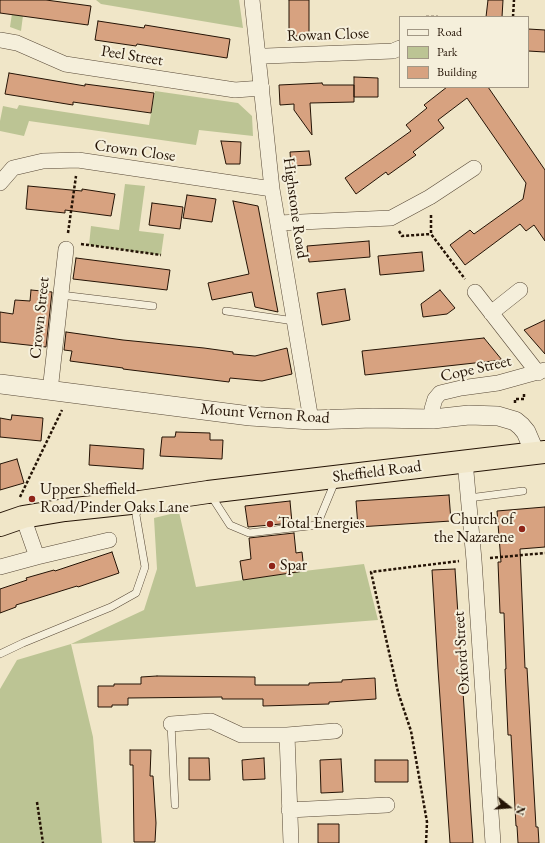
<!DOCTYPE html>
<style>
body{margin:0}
#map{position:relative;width:545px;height:843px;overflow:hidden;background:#f0e6c8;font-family:"EB Garamond",serif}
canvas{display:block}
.legend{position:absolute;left:399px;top:16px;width:130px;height:72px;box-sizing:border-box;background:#f5efdb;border:1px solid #a19785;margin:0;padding:5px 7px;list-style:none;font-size:12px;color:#241305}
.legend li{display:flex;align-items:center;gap:8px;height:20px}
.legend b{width:20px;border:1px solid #a19785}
.north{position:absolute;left:489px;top:787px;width:40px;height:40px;-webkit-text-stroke:3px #f5efdb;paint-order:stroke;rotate:107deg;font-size:11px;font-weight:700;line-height:16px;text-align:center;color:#241305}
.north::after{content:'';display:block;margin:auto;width:14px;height:18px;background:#241305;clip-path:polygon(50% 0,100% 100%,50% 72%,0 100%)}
</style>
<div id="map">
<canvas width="545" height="843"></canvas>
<ul class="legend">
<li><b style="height:5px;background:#f5efdb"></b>Road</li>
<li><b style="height:11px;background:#bcc494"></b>Park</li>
<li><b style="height:11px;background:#d7a280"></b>Building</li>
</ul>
<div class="north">N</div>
</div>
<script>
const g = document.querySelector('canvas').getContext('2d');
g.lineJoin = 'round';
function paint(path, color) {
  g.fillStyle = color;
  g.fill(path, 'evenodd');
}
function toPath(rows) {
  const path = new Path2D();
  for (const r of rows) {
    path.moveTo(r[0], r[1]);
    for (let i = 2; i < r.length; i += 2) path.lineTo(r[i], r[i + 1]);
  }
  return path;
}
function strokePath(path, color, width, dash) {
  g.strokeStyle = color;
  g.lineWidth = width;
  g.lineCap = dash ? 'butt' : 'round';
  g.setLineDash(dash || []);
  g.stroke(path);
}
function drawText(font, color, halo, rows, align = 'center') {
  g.font = font + ' "EB Garamond",serif';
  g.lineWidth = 4;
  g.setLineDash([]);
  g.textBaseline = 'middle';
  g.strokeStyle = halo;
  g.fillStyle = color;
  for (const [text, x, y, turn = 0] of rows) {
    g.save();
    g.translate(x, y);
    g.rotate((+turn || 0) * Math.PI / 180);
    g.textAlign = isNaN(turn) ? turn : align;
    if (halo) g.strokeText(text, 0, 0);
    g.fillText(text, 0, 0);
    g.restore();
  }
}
paint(toPath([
 [14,0,25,0,21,31,10,27],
 [96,0,239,0,243,28,101,4],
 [155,91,238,103,252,116,253,136,199,130,196,145,29,121,24,136,0,131,0,121,3,106,17,109,19,105,149,125],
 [125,184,145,186,139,231,164,234,161,255,89,245,91,226,119,230],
 [179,512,196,587,304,571,364,564,378,620,71,644,93,737,102,843,0,843,0,689,17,660,71,644,144,610,157,569,154,518]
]), '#bcc494');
const building = toPath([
 [0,0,46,0,91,6,88,25,0,13,0,0],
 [289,0,309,0,309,36,289,36,289,0],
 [488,0,503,0,502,17,486,17,488,0],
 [98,21,144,28,145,25,230,39,227,58,137,44,136,46,95,40,98,21],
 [528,29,545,30,545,52,528,51,528,29],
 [9,73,85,86,85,84,154,93,151,113,73,102,73,105,5,94,9,73],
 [354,77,378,78,378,97,354,97,354,77],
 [322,83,323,85,354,85,354,102,310,103,312,135,294,110,294,104,280,105,279,85,322,83],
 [447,87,488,87,545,170,545,241,534,225,526,231,520,224,465,265,450,245,470,230,474,234,523,199,526,183,467,98,438,120,444,128,413,152,416,155,388,175,386,172,356,194,345,178,411,131,406,125,427,108,424,105,447,87],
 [221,141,241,142,240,164,226,164,221,141],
 [309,151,311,165,291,166,290,152,309,151],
 [28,186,82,191,82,189,115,194,111,216,65,210,65,213,26,209,28,186],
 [187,195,216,199,212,222,183,218,187,195],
 [233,201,258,206,278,312,255,307,252,292,212,300,208,283,249,274,233,201],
 [152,203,183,207,180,229,149,225,152,203],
 [369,241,370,257,309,262,307,246,369,241],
 [422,252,424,271,380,275,378,256,422,252],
 [76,258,170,270,167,290,73,279,76,258],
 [345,289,350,320,322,325,317,293,345,289],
 [31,290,52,292,46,347,0,342,0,312,13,314,15,300,30,301,31,290],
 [440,290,455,308,447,314,423,317,421,304,440,290],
 [545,320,545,354,524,330,545,320],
 [66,332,123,340,204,348,233,352,233,354,255,356,287,348,292,374,262,381,230,378,229,382,123,369,123,368,70,361,72,351,64,350,66,332],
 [484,338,502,360,365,375,362,351,484,338],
 [12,415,43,418,41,441,0,437,0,418,11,420,12,415],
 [176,432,210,433,210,440,223,440,222,459,160,456,162,437,175,437,176,432],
 [90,445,144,449,143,469,89,465,90,445],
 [17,459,24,483,0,490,0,464,17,459],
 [449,495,451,521,358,527,356,501,449,495],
 [290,501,292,523,248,527,245,506,290,501],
 [545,507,545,547,520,549,525,668,527,668,536,827,538,827,539,843,518,843,517,826,516,826,511,735,508,735,505,669,506,669,504,613,500,613,498,562,501,562,497,511,545,507],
 [294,533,296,553,302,552,304,571,243,580,240,561,251,559,249,538,294,533],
 [112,552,119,573,78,587,77,586,16,605,16,607,0,613,0,589,27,580,26,578,54,570,55,571,112,552],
 [455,569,471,814,473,843,450,843,438,669,432,570,455,569],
 [157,676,255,677,255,685,309,685,309,683,342,682,342,680,375,678,376,699,329,702,329,704,263,706,263,699,222,699,222,697,128,698,128,705,112,705,112,707,98,707,98,686,114,686,114,684,141,684,141,677,157,676],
 [130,750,151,750,150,776,153,776,156,823,155,842,134,842,133,765,130,765,130,750],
 [189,758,209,758,210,780,189,780,189,758],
 [264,758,265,779,243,780,242,760,264,758],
 [341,759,343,792,321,793,320,760,341,759],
 [375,760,408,760,408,782,375,782,375,760],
 [318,824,339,824,339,843,318,843,318,824]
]);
paint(building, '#d7a280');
strokePath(building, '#241305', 1);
const service = toPath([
 [61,295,153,306],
 [226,311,294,321],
 [210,494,230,525,249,533,317,525,336,479],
 [469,498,523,491],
 [0,654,23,643,111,607,136,593,145,567,136,515,139,506],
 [171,724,175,805]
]);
const minor = toPath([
 [252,0,272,189,311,420],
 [0,40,17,43,65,64,235,90,262,88],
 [258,57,266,56,393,51,400,48],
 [0,183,13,168,43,161,78,160,272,189],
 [278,223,391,218,430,197,474,168],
 [475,292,538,373],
 [491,313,520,290],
 [50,391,66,249],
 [433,419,432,409,435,399,440,393,461,388,498,383,545,370],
 [465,461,474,560,493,843],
 [23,517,37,557,109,540],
 [0,567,37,557],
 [171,724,211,721,241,735,287,735,335,731],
 [287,735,291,843],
 [289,810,387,805]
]);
const tertiary = toPath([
 [0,384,250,416,311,420,373,418,433,419,469,415,498,416,515,421,521,426,526,432,535,453]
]);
const trunk = toPath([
 [0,525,23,517,65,510,140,502,208,492,545,452]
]);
strokePath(service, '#574836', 8);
strokePath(minor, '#574836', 16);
strokePath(tertiary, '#574836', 20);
strokePath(trunk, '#241305', 24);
strokePath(toPath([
 [426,17,438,17],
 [513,17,514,0],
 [431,215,431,234,465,279],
 [399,231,402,236,431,234],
 [68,233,76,176],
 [81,244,161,255],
 [515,403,515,399,524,399,524,393],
 [20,497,62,410],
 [490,558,545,553],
 [37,802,43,843],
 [426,843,427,822,411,731,398,692,371,572,459,561]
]), '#241305', 2.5, [3, 2]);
strokePath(service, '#f5efdb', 7);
strokePath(minor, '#f5efdb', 15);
strokePath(tertiary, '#f5efdb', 19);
strokePath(trunk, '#f0e6c8', 22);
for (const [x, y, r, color] of [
 [32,499,4,"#8f2418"],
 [270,524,4,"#8f2418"],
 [522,529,4,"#8f2418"],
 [272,566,4,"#8f2418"]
]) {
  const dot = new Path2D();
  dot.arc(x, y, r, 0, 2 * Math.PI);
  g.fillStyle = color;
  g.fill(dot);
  strokePath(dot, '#f5efdb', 1.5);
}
drawText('16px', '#241305', '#f5efdb', [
 ["Rowan Close",328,35,-2],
 ["Peel Street",132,56,9],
 ["Crown Close",135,151,8],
 ["Highstone Road",295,208,82],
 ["Crown Street",40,318,-84],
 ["Cope Street",476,369,-13],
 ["Mount Vernon Road",265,414,4],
 ["Sheffield Road",377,472,-7],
 ["Oxford Street",462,653,-94]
]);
drawText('16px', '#241305', '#f5efdb', [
 ["Upper Sheffield",40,490],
 ["Road/Pinder Oaks Lane",40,508],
 ["Church of",514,520,"right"],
 ["the Nazarene",514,538,"right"],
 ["Total Energies",278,524],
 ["Spar",280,566]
], 'left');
</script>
